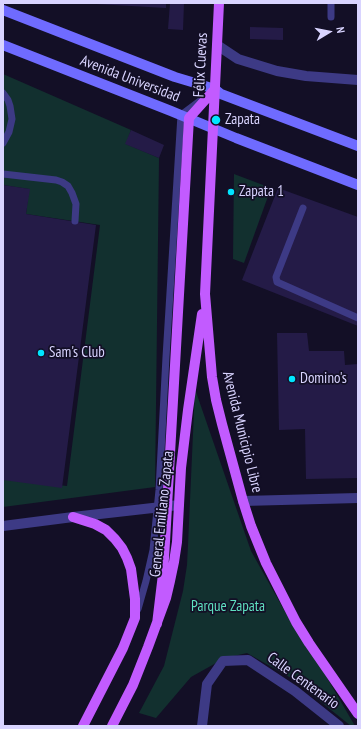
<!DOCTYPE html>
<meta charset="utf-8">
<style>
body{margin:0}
#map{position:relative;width:361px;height:729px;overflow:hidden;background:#130f26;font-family:"PT Sans Narrow",sans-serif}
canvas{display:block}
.frame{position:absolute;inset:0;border:4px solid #d9d4ff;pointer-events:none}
.north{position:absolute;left:309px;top:12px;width:40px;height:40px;-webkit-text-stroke:3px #130f26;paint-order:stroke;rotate:80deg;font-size:11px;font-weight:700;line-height:16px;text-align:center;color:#d9d4ff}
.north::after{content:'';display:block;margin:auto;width:14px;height:18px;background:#d9d4ff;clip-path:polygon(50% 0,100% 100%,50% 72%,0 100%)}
</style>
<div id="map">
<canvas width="361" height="729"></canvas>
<div class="frame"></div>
<div class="north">N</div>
</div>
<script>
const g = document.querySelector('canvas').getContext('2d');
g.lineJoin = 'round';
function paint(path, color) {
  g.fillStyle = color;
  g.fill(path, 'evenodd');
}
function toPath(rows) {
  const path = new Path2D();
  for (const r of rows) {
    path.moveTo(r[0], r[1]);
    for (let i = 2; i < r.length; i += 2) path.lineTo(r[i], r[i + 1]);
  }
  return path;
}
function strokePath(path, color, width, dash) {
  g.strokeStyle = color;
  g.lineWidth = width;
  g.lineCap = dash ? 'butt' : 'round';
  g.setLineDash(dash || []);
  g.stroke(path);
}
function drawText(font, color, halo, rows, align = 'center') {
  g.font = font + ' "PT Sans Narrow",sans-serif';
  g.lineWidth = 3.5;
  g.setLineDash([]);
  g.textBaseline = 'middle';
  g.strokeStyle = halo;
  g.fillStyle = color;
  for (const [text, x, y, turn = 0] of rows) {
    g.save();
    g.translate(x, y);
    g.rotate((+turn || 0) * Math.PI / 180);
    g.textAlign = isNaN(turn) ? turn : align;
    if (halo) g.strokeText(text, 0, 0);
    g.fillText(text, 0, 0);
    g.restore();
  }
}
paint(toPath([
 [3,74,131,130,126,144,159,158,155,487,3,507,3,479,67,486,100,225,26,214,29,189,3,185],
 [234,174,271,188,244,263,233,259],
 [195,389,251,551,293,626,319,664,355,726,351,726,291,678,247,653,225,658,191,677,156,718,139,713,164,666,183,591,187,565,188,545]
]), '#12302f');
paint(toPath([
 [96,3,166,3,166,8,96,4],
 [170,3,184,3,183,30,168,29],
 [250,27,283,28,283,40,250,39],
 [131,130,164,145,159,158,125,144],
 [3,185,30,189,26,214,96,225,62,488,3,480],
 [278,188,358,217,358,326,242,280],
 [277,333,307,333,309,351,344,351,345,365,358,364,358,478,306,479,305,429,279,430]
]), '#241b47');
strokePath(toPath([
 [331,17,331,3],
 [3,93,8,100,10,106,12,119,9,132,3,143],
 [3,174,56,180,62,182,68,186,72,193,76,204,75,221],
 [303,208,276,277,277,282,358,318],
 [138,609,146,581,153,550,159,490,166,357,181,115,201,100]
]), '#3d3a85', 7);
strokePath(toPath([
 [217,45,238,59,277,71,306,76,358,80],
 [243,501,358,498],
 [3,526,73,517,179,505],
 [202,726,207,684,223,661,248,660,295,691,339,726]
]), '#3d3a85', 10);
strokePath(toPath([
 [3,10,175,77,215,89,221,94,358,146],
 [3,45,171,111,236,138,358,185]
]), '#6f6bff', 10);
strokePath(toPath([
 [219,3,205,294,212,377,216,400,222,424,243,501,251,526,266,563,296,622,309,643,358,714],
 [73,517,95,524,106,530,115,539,122,548,127,558,131,569,135,599,135,618,123,648,83,726],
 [157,624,163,574,165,542,189,118,215,89],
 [112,726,133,685,148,647,166,598,170,581,174,562,177,542,181,468,188,410,202,314]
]), '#c25bff', 10);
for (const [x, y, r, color] of [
 [216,120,5,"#00e5ff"],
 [231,192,4,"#00e5ff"],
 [41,353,4,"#00e5ff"],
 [292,379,4,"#00e5ff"]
]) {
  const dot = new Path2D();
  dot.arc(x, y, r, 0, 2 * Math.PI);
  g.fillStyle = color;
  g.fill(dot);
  strokePath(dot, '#130f26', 1.5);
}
drawText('15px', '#d9d4ff', '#130f26', [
 ["Félix Cuevas",201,65,-87],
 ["Avenida Universidad",130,79,21],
 ["Avenida Municipio Libre",242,432,76],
 ["General Emiliano Zapata",162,514,-84],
 ["Calle Centenario",303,681,36]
]);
drawText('15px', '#d9d4ff', '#130f26', [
 ["Zapata",225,120],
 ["Zapata 1",239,192],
 ["Sam's Club",49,353],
 ["Domino's",300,379]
], 'left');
drawText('15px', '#5fe0c0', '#130f26', [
 ["Parque Zapata",228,607]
]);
</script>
